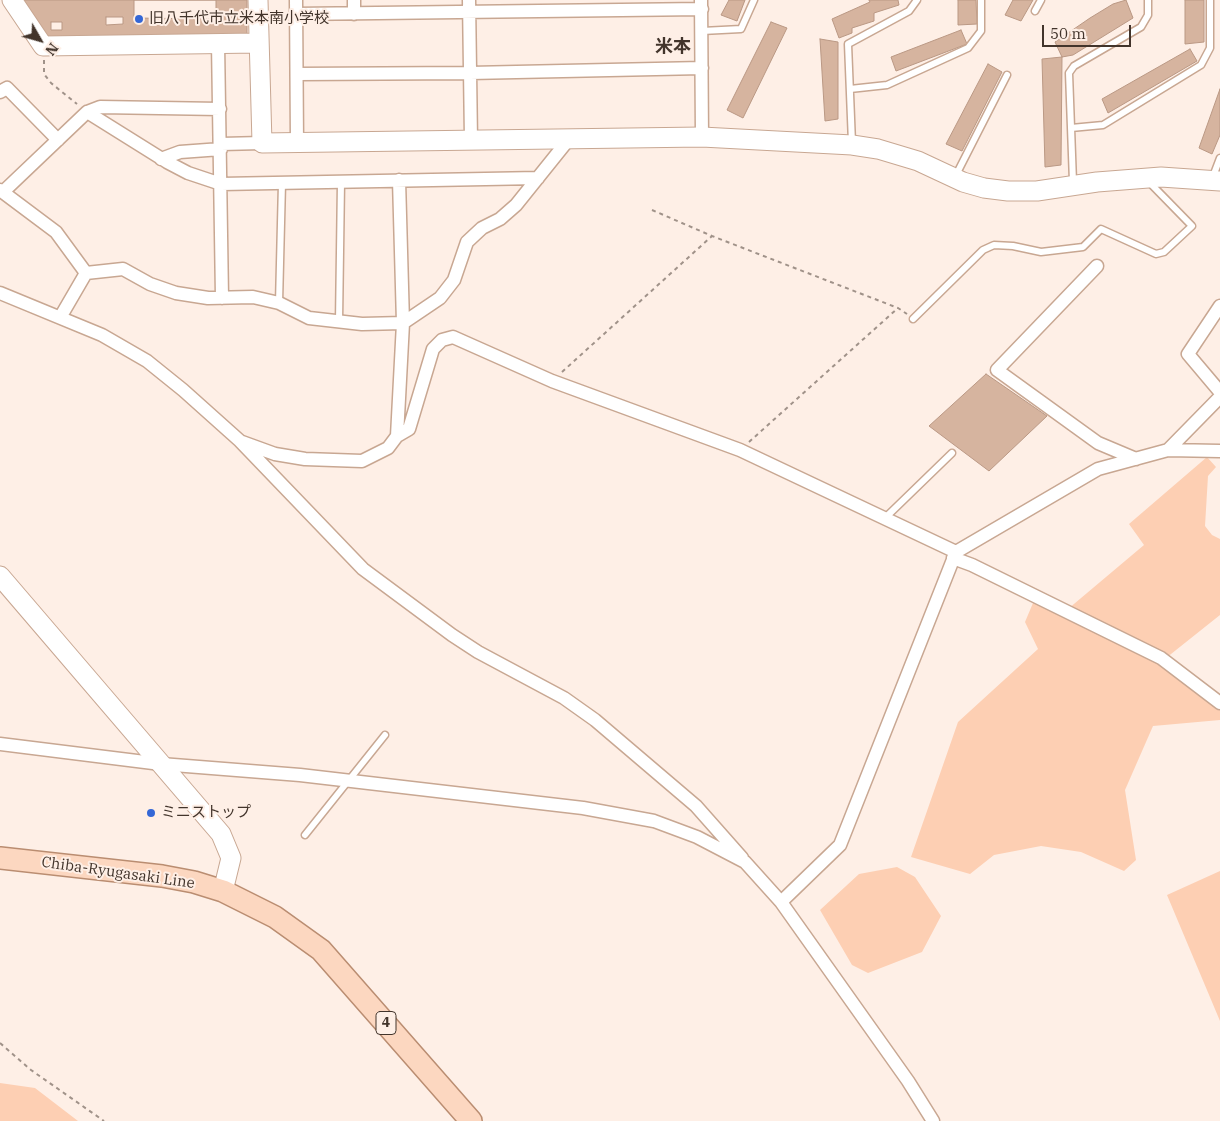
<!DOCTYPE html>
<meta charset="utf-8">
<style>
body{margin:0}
#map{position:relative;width:1220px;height:1121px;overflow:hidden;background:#feefe6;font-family:"IBM Plex Serif",serif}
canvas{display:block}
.north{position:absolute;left:15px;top:15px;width:50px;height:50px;-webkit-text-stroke:4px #feefe6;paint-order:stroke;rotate:128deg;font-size:14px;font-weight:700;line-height:20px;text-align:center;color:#42342b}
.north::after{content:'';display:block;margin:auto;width:18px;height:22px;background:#42342b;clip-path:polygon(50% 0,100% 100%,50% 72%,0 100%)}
.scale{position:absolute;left:1042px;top:25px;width:89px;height:22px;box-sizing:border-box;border:2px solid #42342b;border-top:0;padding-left:6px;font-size:15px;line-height:18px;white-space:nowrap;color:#42342b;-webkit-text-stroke:4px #feefe6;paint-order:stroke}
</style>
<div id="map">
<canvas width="1220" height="1121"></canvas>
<div class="north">N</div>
<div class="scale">50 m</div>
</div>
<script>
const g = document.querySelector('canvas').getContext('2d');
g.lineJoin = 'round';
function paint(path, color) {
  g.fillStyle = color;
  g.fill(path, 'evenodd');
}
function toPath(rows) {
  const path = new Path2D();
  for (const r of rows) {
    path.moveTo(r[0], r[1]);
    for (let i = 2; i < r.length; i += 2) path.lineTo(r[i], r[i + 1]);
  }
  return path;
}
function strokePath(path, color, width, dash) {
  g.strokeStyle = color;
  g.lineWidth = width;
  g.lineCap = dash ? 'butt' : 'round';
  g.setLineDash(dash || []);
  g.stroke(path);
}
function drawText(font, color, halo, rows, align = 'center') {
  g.font = font + ' "IBM Plex Serif","Noto Sans JP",serif';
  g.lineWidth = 4;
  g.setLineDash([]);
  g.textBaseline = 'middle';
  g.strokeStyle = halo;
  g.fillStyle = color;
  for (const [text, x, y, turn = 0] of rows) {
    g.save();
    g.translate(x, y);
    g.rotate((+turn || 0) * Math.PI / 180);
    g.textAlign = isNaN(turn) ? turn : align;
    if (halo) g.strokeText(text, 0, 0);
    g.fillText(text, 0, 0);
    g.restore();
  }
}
paint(toPath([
 [1207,457,1216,467,1208,476,1205,526,1212,535,1220,539,1220,615,1166,658,1220,699,1220,720,1153,726,1125,790,1136,860,1124,871,1081,852,1041,846,994,855,970,874,911,857,958,722,1038,649,1025,622,1033,603,1047,597,1068,609,1144,545,1129,524],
 [897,867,915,877,941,916,922,952,868,973,852,965,820,910,859,874],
 [1220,871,1220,1021,1167,895],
 [0,1083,35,1088,78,1121,0,1121]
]), '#fdcfb3');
const building = toPath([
 [19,0,247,0,247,36,46,38,19,0],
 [134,0,216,0,216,19,134,18,134,0],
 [729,0,745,0,737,21,721,15,729,0],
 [869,0,898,0,899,5,874,13,874,21,852,28,852,33,839,38,832,19,870,2,869,0],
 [958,0,976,0,977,24,958,25,958,0],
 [1013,0,1033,0,1021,21,1005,15,1013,0],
 [1126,0,1133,18,1073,55,1062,57,1055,42,1090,18,1113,4,1126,0],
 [1185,0,1204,0,1204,42,1185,44,1185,0],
 [106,17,123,17,123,24,106,25,106,17],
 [51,22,62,22,62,30,51,30,51,22],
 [771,22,787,28,743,118,727,110,771,22],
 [961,30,967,44,896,71,891,57,961,30],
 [820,39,838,42,838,119,825,121,820,39],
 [1190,49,1197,61,1108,113,1102,99,1190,49],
 [1062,57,1061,165,1045,167,1042,59,1062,57],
 [988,64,1002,72,962,151,946,144,988,64],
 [1220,89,1220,135,1212,154,1199,148,1220,89],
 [986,374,1047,416,989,471,929,426,986,374]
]);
paint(building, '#d6b49f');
strokePath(building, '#ba9884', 1);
const lane = toPath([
 [1035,11,1041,0],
 [702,31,741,29,754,0],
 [850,89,887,85,968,48,981,31,981,0],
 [1071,128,1103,125,1201,65,1210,48,1210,0],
 [852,143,848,44,909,11,917,0],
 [955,177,1007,75],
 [1212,179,1220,158],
 [1073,182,1069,73,1074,66,1141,27,1148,15,1148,0],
 [279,303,282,183],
 [913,319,983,250,994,245,1013,246,1041,252,1083,247,1101,229,1156,254,1164,252,1192,226,1149,182],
 [339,321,341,182],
 [885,518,952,453],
 [305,835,385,735]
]);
const street = toPath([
 [296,0,297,143],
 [354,0,354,14],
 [469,0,471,140],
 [701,0,702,137],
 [296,14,702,9],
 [218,43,222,298],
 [297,74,470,73,702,68],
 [0,92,7,88,58,140],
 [87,112,100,107,220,109],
 [221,144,262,143],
 [161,159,180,152,221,149],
 [0,190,56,232,86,273],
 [3,192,87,112,167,162,188,173,221,184,538,178],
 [1097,266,997,370,1098,443,1136,459],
 [0,293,102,335,147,361,183,390,240,441,363,569,452,635,478,652,564,698,595,720,696,806,742,858],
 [1220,306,1188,354,1220,392],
 [61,316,86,273,123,269,150,284,176,293,208,298,253,297,279,303,309,318,362,324,403,323,440,298,454,280,467,242,482,228,500,219,516,205,569,139],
 [397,436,409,429,433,349,442,340,453,337,552,381,740,450,956,552],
 [242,442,275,454,305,459,362,461,388,448,397,436,403,323,399,180],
 [1168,450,1220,397],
 [953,558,972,565,1161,658,1220,703],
 [0,744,161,764,300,775,583,808,654,821,697,837,745,862,781,902,908,1081,933,1121],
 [781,902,840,845,956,552,1098,469,1168,450,1220,451]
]);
const secondary = toPath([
 [12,0,43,46,258,43],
 [258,0,262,143,702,137,852,145,878,149,918,161,963,182,984,188,1008,191,1037,191,1097,182,1161,177,1220,181],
 [0,576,221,834,231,858,223,891]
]);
const primary = toPath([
 [0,858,162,876,194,882,223,891,275,917,321,950,471,1121]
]);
strokePath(lane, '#c8a792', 9);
strokePath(street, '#c8a792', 15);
strokePath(secondary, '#c8a792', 21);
strokePath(primary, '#ba8d71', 24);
strokePath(toPath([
 [44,60,44,74,51,83,77,104],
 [652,210,712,236,898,308,907,314],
 [562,372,712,236],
 [749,442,898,308],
 [0,1043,31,1070,104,1121]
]), '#a09289', 2, [4, 4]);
strokePath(lane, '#fff', 6);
strokePath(street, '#fff', 12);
strokePath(secondary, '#fff', 19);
strokePath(primary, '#fcd7c0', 21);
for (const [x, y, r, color] of [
 [139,19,5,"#3467d6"],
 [151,813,5,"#3467d6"]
]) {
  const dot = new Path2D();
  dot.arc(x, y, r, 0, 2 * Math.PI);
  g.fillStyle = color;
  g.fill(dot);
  strokePath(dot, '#feefe6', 2);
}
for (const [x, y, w] of [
 [386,1023,20]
]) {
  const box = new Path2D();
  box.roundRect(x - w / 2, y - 11.5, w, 23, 4);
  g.fillStyle = '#feefe6';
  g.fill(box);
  strokePath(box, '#42342b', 1);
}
drawText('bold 14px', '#42342b', null, [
 ["4",386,1023]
]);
drawText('15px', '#42342b', '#feefe6', [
 ["旧八千代市立米本南小学校",149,19],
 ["ミニストップ",161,813]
], 'left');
drawText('15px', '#42342b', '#feefe6', [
 ["Chiba-Ryugasaki Line",118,873,8]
]);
drawText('bold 18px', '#42342b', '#feefe6', [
 ["米本",673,47]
]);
</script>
